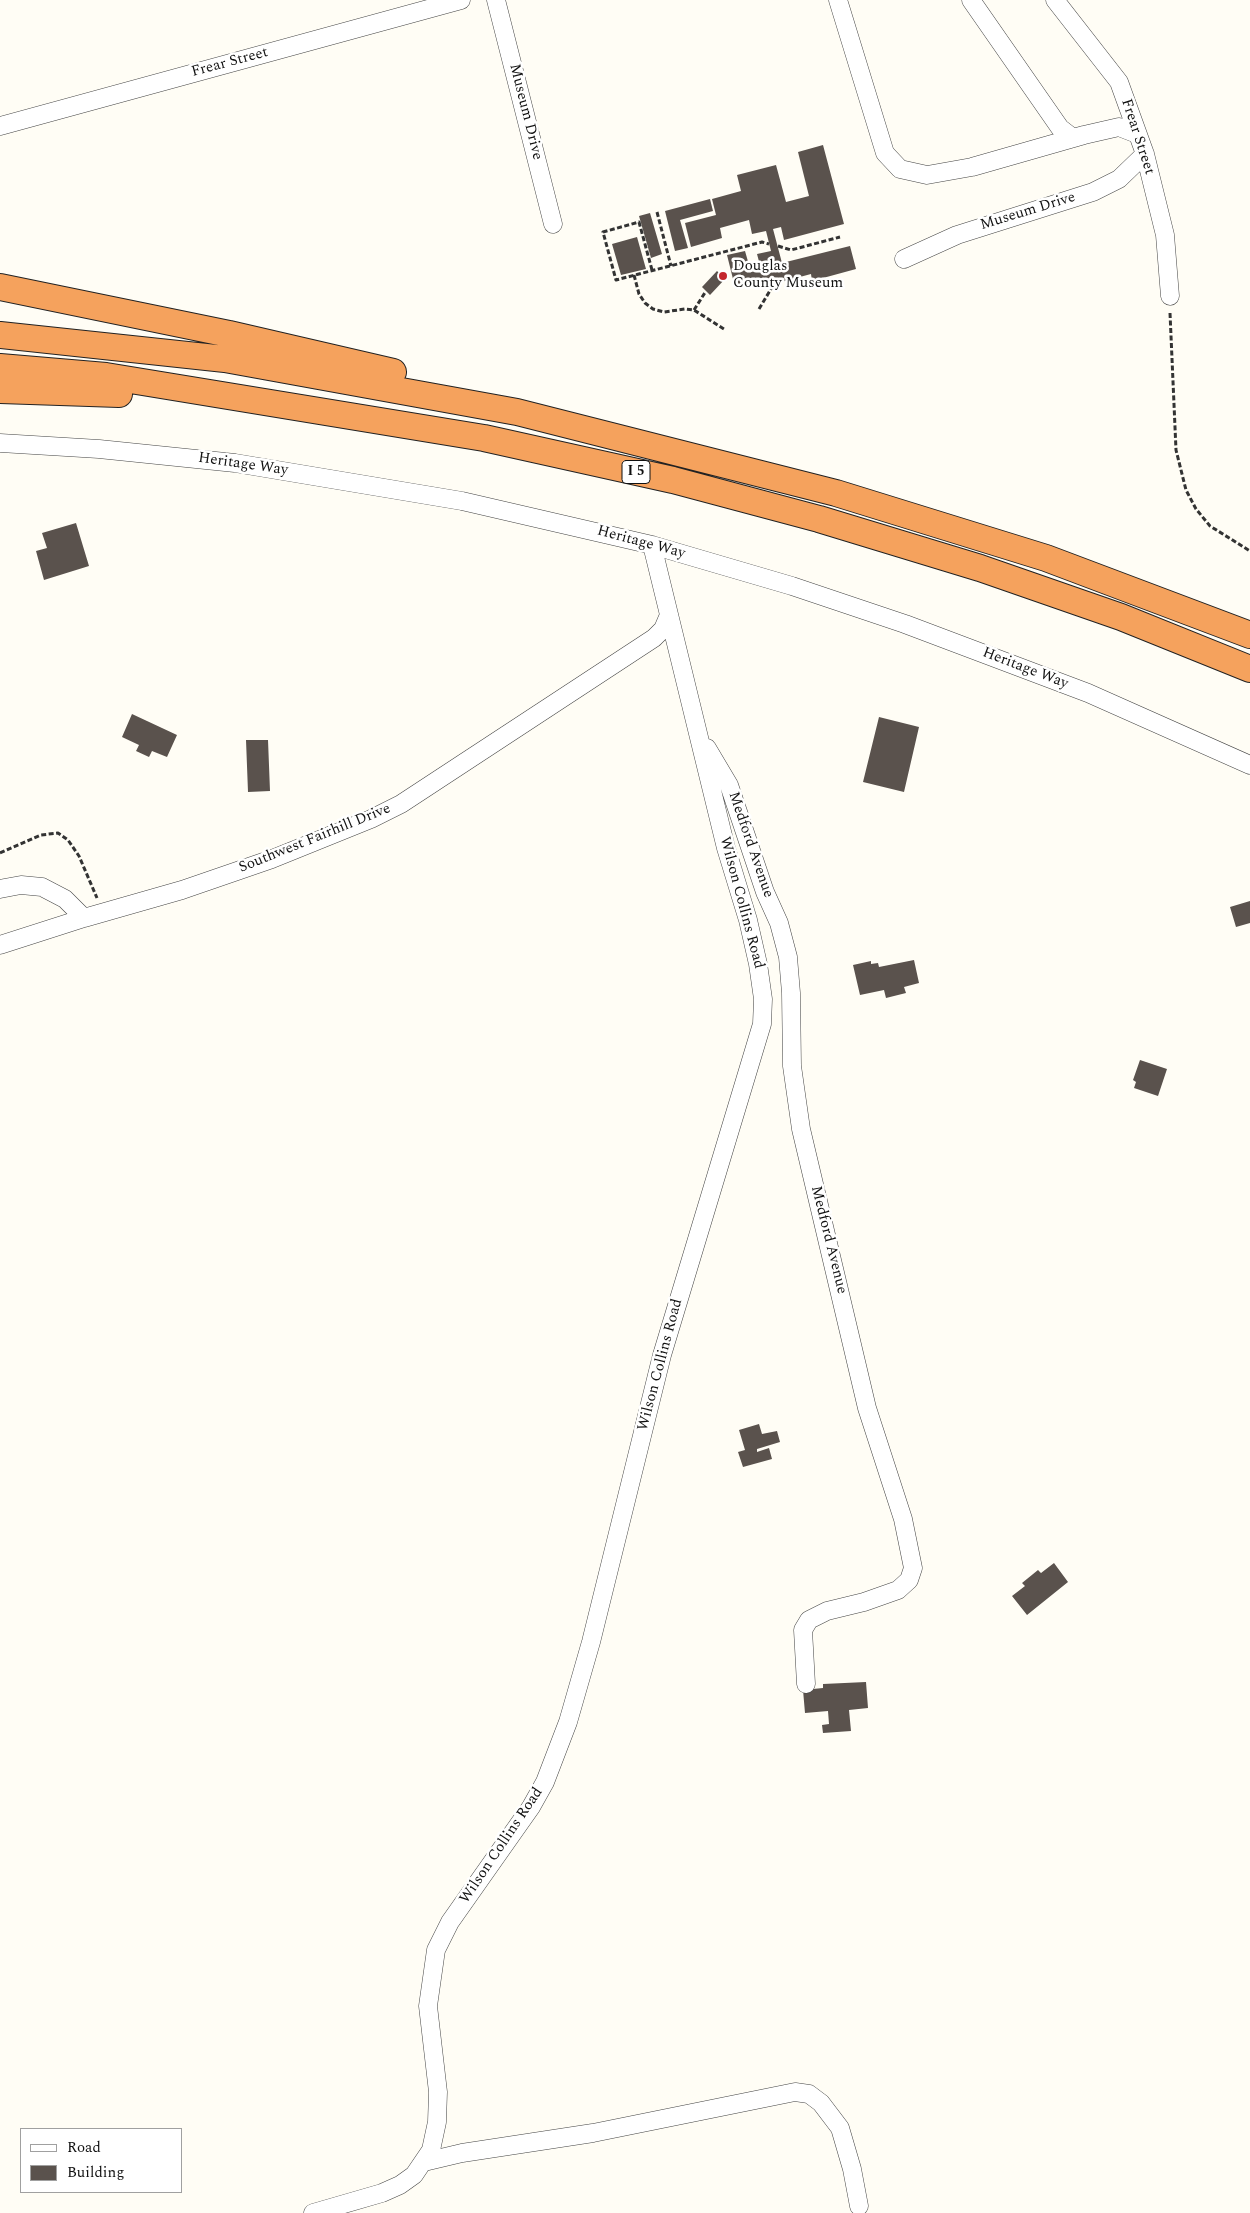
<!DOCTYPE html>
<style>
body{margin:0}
#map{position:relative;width:1250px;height:2213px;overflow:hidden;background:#fffdf5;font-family:Spectral,serif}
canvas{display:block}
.legend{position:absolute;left:20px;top:2128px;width:162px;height:65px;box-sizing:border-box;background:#fff;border:1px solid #a0a0a0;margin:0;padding:6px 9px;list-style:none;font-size:15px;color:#111}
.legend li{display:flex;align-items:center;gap:10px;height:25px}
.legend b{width:25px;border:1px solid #a0a0a0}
</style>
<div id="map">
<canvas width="1250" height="2213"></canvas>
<ul class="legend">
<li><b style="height:6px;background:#fff"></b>Road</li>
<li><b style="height:14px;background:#5a524d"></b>Building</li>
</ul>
</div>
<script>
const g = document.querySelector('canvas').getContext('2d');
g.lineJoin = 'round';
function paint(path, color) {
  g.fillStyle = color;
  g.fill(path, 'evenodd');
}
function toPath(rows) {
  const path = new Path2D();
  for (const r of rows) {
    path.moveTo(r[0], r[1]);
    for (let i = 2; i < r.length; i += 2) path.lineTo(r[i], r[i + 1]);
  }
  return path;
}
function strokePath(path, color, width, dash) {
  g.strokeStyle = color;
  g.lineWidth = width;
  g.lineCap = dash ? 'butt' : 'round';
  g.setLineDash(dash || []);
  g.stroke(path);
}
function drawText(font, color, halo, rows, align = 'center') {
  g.font = font + ' Spectral,serif';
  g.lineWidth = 5;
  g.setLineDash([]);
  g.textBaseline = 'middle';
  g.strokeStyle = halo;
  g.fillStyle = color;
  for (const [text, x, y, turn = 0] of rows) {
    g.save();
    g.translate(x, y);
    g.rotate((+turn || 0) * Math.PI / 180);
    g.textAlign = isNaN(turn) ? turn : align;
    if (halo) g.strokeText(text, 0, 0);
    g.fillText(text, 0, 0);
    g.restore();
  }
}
paint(toPath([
 [823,145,844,224,784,240,781,227,773,229,782,263,850,246,856,269,812,281,811,274,766,286,764,280,735,287,727,255,745,251,751,272,761,269,757,254,771,251,766,231,752,234,749,220,720,228,722,238,691,247,685,223,716,215,712,199,741,191,737,175,776,165,786,202,809,196,798,152],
 [710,199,713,211,680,220,688,248,675,251,665,211],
 [650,213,662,254,651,258,639,216],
 [637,237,646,269,621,275,612,244],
 [717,271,725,279,710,295,702,287],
 [76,523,89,566,44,580,36,551,47,548,42,533],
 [132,714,177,735,167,757,152,751,149,757,136,751,139,745,122,737],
 [879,717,919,727,904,792,863,782],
 [246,740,268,740,270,791,248,792],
 [1250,901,1250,923,1236,927,1230,907],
 [914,960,919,983,904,987,906,993,886,998,884,990,860,995,853,965,871,961,871,964,878,963,879,967],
 [1140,1060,1167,1069,1158,1096,1134,1088,1136,1082,1133,1080],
 [759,1424,762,1434,777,1431,780,1442,757,1449,757,1452,769,1448,772,1459,743,1467,738,1452,745,1450,739,1430],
 [1054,1563,1068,1582,1027,1615,1012,1596,1025,1586,1022,1583,1038,1570,1041,1573],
 [866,1682,868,1708,849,1710,851,1731,823,1733,822,1725,829,1724,828,1711,805,1713,803,1690,823,1688,823,1684]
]), '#5a524d');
const minor = toPath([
 [496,0,553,224],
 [838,0,885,153,900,169,927,175,972,167,1084,135,1119,127,1137,134],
 [971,0,1060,128,1073,138],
 [1055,0,1119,82,1145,154,1165,235,1170,296],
 [0,126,461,0],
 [904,259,957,235,1093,192,1119,179,1145,154],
 [0,443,99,449,235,463,462,501,652,545,792,586,905,624,1088,693,1250,765],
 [707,748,729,785,765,892,779,923,788,957,791,993,792,1066,801,1129,867,1408,903,1519,913,1568,909,1580,898,1590,864,1602,827,1611,809,1620,803,1630,806,1684],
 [0,889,21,885,42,887,65,899,84,918],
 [0,945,84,918,182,890,272,859,371,819,401,804,654,638,663,629,669,615],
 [424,2162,462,2153,593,2133,795,2092,809,2094,821,2103,840,2128,852,2169,859,2206],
 [313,2213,382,2193,400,2185,414,2175,431,2150,437,2122,438,2092,428,2006,436,1950,450,1922,531,1807,545,1782,568,1722,591,1642,662,1355,762,1024,763,999,758,964,748,920,726,848,652,545]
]);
const highway = toPath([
 [0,287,229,334,393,372],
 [0,335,225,359,517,412,836,493,1046,558,1250,635],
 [0,367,106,376,484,438,673,480,819,519,980,568,1121,617,1250,669],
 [0,390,119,394]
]);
strokePath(minor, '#444', 19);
strokePath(highway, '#222', 28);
strokePath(toPath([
 [657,212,671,266],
 [778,246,791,250,840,237],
 [652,270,639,222,603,232,616,280,762,242,769,244],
 [634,275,639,294,645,303,653,309,664,312,685,309,694,310,724,329],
 [759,309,774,284],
 [694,310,706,291],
 [1170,313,1176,450,1186,490,1196,509,1210,526,1250,551],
 [0,853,41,835,58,833,68,840,79,856,97,898]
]), '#333', 3, [5, 2.5]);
strokePath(minor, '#fff', 18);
strokePath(highway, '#f5a25d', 26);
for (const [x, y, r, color] of [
 [723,276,5,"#c4262e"]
]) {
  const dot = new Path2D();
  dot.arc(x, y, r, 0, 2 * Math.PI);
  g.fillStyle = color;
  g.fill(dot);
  strokePath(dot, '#fff', 2);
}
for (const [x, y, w] of [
 [636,472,28]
]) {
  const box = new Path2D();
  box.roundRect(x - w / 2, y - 11.5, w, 23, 4);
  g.fillStyle = '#fff';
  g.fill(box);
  strokePath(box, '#111', 1);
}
drawText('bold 14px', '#111', null, [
 ["I 5",636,472]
]);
drawText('15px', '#111', '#fff', [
 ["Frear Street",230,63,-15],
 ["Museum Drive",525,112,76],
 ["Frear Street",1137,137,72],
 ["Museum Drive",1028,212,-17],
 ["Heritage Way",243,465,8],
 ["Heritage Way",641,543,15],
 ["Heritage Way",1025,669,21],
 ["Southwest Fairhill Drive",315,839,-22],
 ["Medford Avenue",750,845,71],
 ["Wilson Collins Road",741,903,75],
 ["Medford Avenue",828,1240,76],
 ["Wilson Collins Road",661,1365,-75],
 ["Wilson Collins Road",502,1846,-56]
]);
drawText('15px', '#111', '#fff', [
 ["Douglas",733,267],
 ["County Museum",733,284]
], 'left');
</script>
